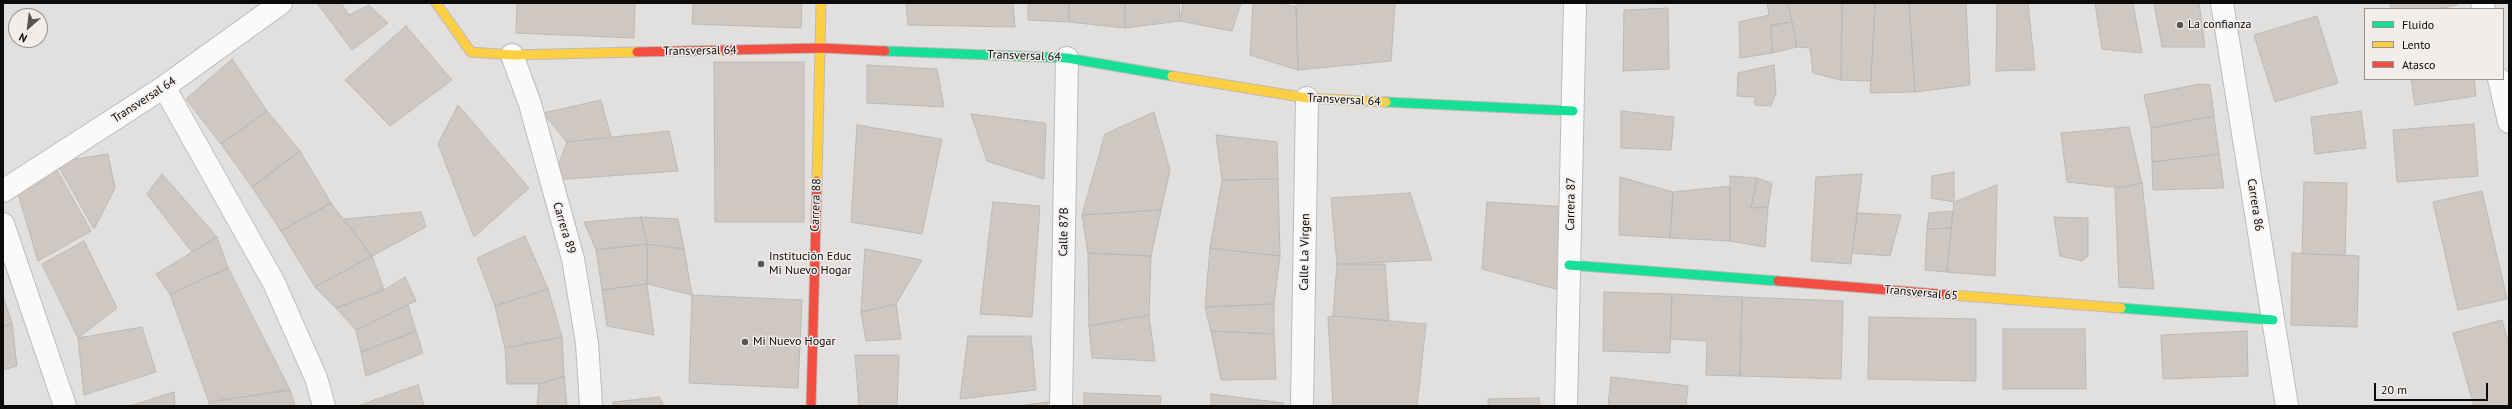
<!DOCTYPE html>
<meta charset="utf-8">
<style>
body{margin:0}
#map{position:relative;width:2512px;height:409px;overflow:hidden;background:#e2e0df;font-family:"PT Sans",sans-serif}
canvas{display:block}
.frame{position:absolute;inset:0;border:4px solid #0c0b0a;pointer-events:none}
.legend{position:absolute;left:2364px;top:8px;width:140px;height:72px;box-sizing:border-box;background:#f1edeb;border:1px solid #959391;margin:0;padding:5px 7px;list-style:none;font-size:12px;color:#0c0b0a}
.legend li{display:flex;align-items:center;gap:8px;height:20px}
.legend b{width:20px;border:1px solid #959391}
.north{position:absolute;left:8px;top:8px;width:40px;height:40px;box-sizing:border-box;background:#f1edeb;border:1px solid #959391;border-radius:50%;rotate:208deg;font-size:11px;font-weight:700;line-height:16px;text-align:center;color:#0c0b0a}
.north::after{content:'';display:block;margin:auto;width:14px;height:18px;background:#575655;clip-path:polygon(50% 0,100% 100%,50% 72%,0 100%)}
.scale{position:absolute;left:2374px;top:383px;width:114px;height:18px;box-sizing:border-box;border:2px solid #0c0b0a;border-top:0;padding-left:5px;font-size:12px;line-height:14px;white-space:nowrap;color:#0c0b0a;-webkit-text-stroke:3px #f1edeb;paint-order:stroke}
</style>
<div id="map">
<canvas width="2512" height="409"></canvas>
<div class="frame"></div>
<ul class="legend">
<li><b style="height:5px;background:#16e098"></b>Fluido</li>
<li><b style="height:5px;background:#ffcf43"></b>Lento</li>
<li><b style="height:5px;background:#f24e42"></b>Atasco</li>
</ul>
<div class="north">N</div>
<div class="scale">20 m</div>
</div>
<script>
const g = document.querySelector('canvas').getContext('2d');
g.lineJoin = 'round';
function paint(path, color) {
  g.fillStyle = color;
  g.fill(path, 'evenodd');
}
function toPath(rows) {
  const path = new Path2D();
  for (const r of rows) {
    path.moveTo(r[0], r[1]);
    for (let i = 2; i < r.length; i += 2) path.lineTo(r[i], r[i + 1]);
  }
  return path;
}
function strokePath(path, color, width, dash) {
  g.strokeStyle = color;
  g.lineWidth = width;
  g.lineCap = dash ? 'butt' : 'round';
  g.setLineDash(dash || []);
  g.stroke(path);
}
function drawText(font, color, halo, rows, align = 'center') {
  g.font = font + ' "PT Sans",sans-serif';
  g.lineWidth = 3;
  g.setLineDash([]);
  g.textBaseline = 'middle';
  g.strokeStyle = halo;
  g.fillStyle = color;
  for (const [text, x, y, turn = 0] of rows) {
    g.save();
    g.translate(x, y);
    g.rotate((+turn || 0) * Math.PI / 180);
    g.textAlign = isNaN(turn) ? turn : align;
    if (halo) g.strokeText(text, 0, 0);
    g.fillText(text, 0, 0);
    g.restore();
  }
}
const building = toPath([
 [317,3,341,3,349,15,369,5,388,23,352,50,317,3],
 [517,3,635,3,634,38,516,33,517,3],
 [693,3,802,3,801,28,692,24,693,3],
 [906,3,1013,3,1015,27,908,25,906,3],
 [1028,3,1069,3,1069,22,1028,20,1028,3],
 [1069,3,1125,3,1125,28,1069,22,1069,3],
 [1125,3,1179,3,1180,21,1125,28,1125,3],
 [1183,3,1241,3,1232,31,1180,21,1183,3],
 [1253,3,1279,3,1296,7,1298,70,1250,55,1253,3],
 [1296,3,1395,3,1391,61,1298,70,1296,3],
 [1767,3,1788,3,1792,22,1771,25,1772,53,1740,58,1739,22,1769,15,1767,3],
 [1788,3,1842,3,1841,80,1813,73,1810,48,1797,47,1788,3],
 [1842,3,1875,3,1871,81,1841,80,1842,3],
 [1875,3,1909,3,1915,92,1870,93,1875,3],
 [1909,3,1966,3,1970,85,1915,92,1909,3],
 [1997,3,2028,3,2035,70,1996,71,1997,3],
 [2095,3,2133,3,2142,53,2102,49,2095,3],
 [2154,3,2199,3,2205,47,2162,47,2154,3],
 [2390,3,2457,3,2457,5,2438,9,2391,9,2390,3],
 [1668,8,1669,69,1623,71,1624,10,1668,8],
 [2317,16,2338,83,2275,102,2254,35,2317,16],
 [1792,22,1797,47,1772,53,1771,25,1792,22],
 [406,26,452,80,390,126,345,80,406,26],
 [232,59,267,111,221,144,186,99,232,59],
 [714,62,804,62,804,222,715,222,714,62],
 [867,65,937,69,944,107,867,103,867,65],
 [1774,65,1776,93,1771,106,1755,105,1755,97,1737,96,1738,73,1774,65],
 [2411,79,2474,79,2476,96,2415,105,2411,79],
 [2200,84,2210,85,2214,116,2151,128,2144,95,2200,84],
 [601,100,611,137,567,142,543,113,601,100],
 [458,105,529,188,474,237,438,144,458,105],
 [267,111,300,151,252,187,221,144,267,111],
 [1621,111,1674,117,1671,150,1621,148,1621,111],
 [2361,111,2366,148,2315,154,2311,117,2361,111],
 [1154,112,1170,170,1161,210,1082,215,1105,134,1154,112],
 [971,114,1046,123,1044,179,987,161,971,114],
 [2214,116,2219,154,2152,162,2151,128,2214,116],
 [2474,124,2478,176,2397,182,2393,130,2474,124],
 [857,125,942,139,922,234,851,222,857,125],
 [2129,127,2142,183,2122,188,2067,182,2061,133,2129,127],
 [669,131,678,171,553,180,567,142,669,131],
 [1216,135,1277,142,1278,179,1222,180,1216,135],
 [300,151,331,203,281,231,252,187,300,151],
 [108,154,115,188,94,229,56,162,108,154],
 [2219,154,2224,188,2153,190,2152,162,2219,154],
 [53,163,91,231,38,261,16,187,53,163],
 [1954,172,1954,202,1931,198,1932,176,1954,172],
 [162,174,217,237,192,252,147,194,162,174],
 [1862,174,1851,264,1811,261,1816,177,1862,174],
 [1730,176,1757,178,1751,208,1768,207,1765,247,1730,241,1730,176],
 [1620,177,1673,192,1670,238,1619,235,1620,177],
 [1757,178,1772,183,1768,207,1751,208,1757,178],
 [1278,179,1280,256,1210,248,1222,180,1278,179],
 [2304,182,2347,183,2345,255,2302,254,2304,182],
 [2142,183,2154,289,2119,287,2115,188,2142,183],
 [1997,185,1995,276,1947,272,1954,202,1997,185],
 [1730,186,1730,241,1670,238,1673,192,1730,186],
 [2482,191,2507,299,2458,310,2433,202,2482,191],
 [1410,193,1432,260,1337,264,1331,198,1410,193],
 [993,202,1040,206,1032,317,980,314,993,202],
 [1487,202,1570,207,1563,291,1482,269,1487,202],
 [331,203,372,256,315,287,281,231,331,203],
 [1161,210,1151,256,1088,253,1082,215,1161,210],
 [1953,211,1951,228,1927,229,1929,213,1953,211],
 [421,212,426,227,372,256,344,219,421,212],
 [1857,213,1901,215,1890,256,1852,253,1857,213],
 [641,217,678,219,684,249,647,244,641,217],
 [641,217,647,244,596,250,584,222,641,217],
 [2054,217,2088,218,2088,256,2082,261,2060,256,2054,217],
 [1951,228,1947,272,1925,270,1927,229,1951,228],
 [525,236,548,289,495,306,477,258,525,236],
 [217,237,228,268,170,294,156,274,217,237],
 [84,241,117,308,78,338,42,264,84,241],
 [647,244,684,249,692,295,647,284,647,244],
 [647,244,647,284,602,290,596,250,647,244],
 [1210,248,1280,256,1274,304,1205,307,1210,248],
 [865,249,922,260,896,304,861,312,865,249],
 [1088,253,1151,256,1149,315,1089,326,1088,253],
 [2292,253,2359,256,2357,327,2291,325,2292,253],
 [372,256,384,290,336,308,315,287,372,256],
 [1337,264,1385,264,1389,321,1333,316,1337,264],
 [228,268,290,390,209,402,170,294,228,268],
 [405,277,416,301,356,330,336,308,384,290,405,277],
 [647,284,654,335,607,326,602,290,647,284],
 [548,289,562,337,505,348,495,306,548,289],
 [1604,292,1672,294,1670,353,1603,351,1604,292],
 [1672,294,1742,297,1740,376,1706,375,1707,341,1670,339,1672,294],
 [692,295,802,300,798,388,689,383,692,295],
 [3,296,12,323,3,327,3,296],
 [1742,297,1843,301,1841,379,1740,376,1742,297],
 [896,304,901,339,866,341,861,312,896,304],
 [1274,304,1274,334,1211,331,1205,307,1274,304],
 [408,305,416,331,361,352,356,330,408,305],
 [1149,315,1155,361,1092,358,1089,326,1149,315],
 [1333,316,1426,324,1417,406,1333,406,1328,317,1333,316],
 [1869,317,1976,319,1976,381,1868,379,1869,317],
 [2502,320,2509,345,2509,406,2474,406,2453,333,2502,320],
 [12,323,17,366,3,370,3,327,12,323],
 [142,327,156,372,84,395,78,338,142,327],
 [2003,329,2085,329,2086,389,2003,389,2003,329],
 [416,331,423,353,366,376,361,352,416,331],
 [1211,331,1274,334,1276,379,1221,380,1211,331],
 [2247,331,2248,376,2163,379,2161,335,2247,331],
 [968,336,1031,336,1036,390,960,399,968,336],
 [562,337,564,376,539,384,507,384,505,348,562,337],
 [855,355,899,355,897,406,859,406,855,355],
 [564,376,567,406,537,406,539,384,564,376],
 [1611,377,1688,386,1686,406,1608,406,1611,377],
 [418,385,424,406,358,406,374,400,418,385],
 [290,390,295,406,209,406,209,402,290,390],
 [174,392,175,406,130,406,174,392],
 [1084,393,1161,396,1160,406,1084,406,1084,393],
 [1211,394,1284,403,1283,406,1211,406,1211,394],
 [659,397,664,406,613,406,613,402,659,397],
 [1539,398,1540,406,1488,406,1488,399,1539,398],
 [1048,402,1047,406,1018,406,1048,402]
]);
paint(building, '#cfc8c2');
strokePath(building, '#bab9b8', 1);
const street = toPath([
 [2222,3,2287,406],
 [2482,3,2484,9],
 [512,55,530,104,573,259,587,343,591,406],
 [2499,79,2509,122],
 [164,87,274,283,316,378,324,406],
 [3,191,164,87,281,3],
 [3,224,65,406],
 [1061,406,1067,58],
 [1302,406,1307,98],
 [1566,406,1575,3]
]);
const fast = toPath([
 [885,51,1067,58,1172,76],
 [1386,102,1573,111],
 [1569,265,1778,281],
 [2121,308,2273,320]
]);
const slow = toPath([
 [436,3,471,52,512,55,637,52],
 [1172,76,1307,98,1386,102],
 [817,181,821,3],
 [1951,295,2121,308]
]);
const jam = toPath([
 [637,52,821,48,885,51],
 [1778,281,1951,295],
 [811,406,817,181]
]);
strokePath(street, '#bdbbba', 24);
strokePath(fast, '#bdbbba', 11);
strokePath(slow, '#bdbbba', 11);
strokePath(jam, '#bdbbba', 11);
strokePath(street, '#fbfafa', 22);
strokePath(fast, '#16e098', 9);
strokePath(slow, '#ffcf43', 9);
strokePath(jam, '#f24e42', 9);
for (const [x, y, r, color] of [
 [2180,25,4,"#575655"],
 [761,264,4,"#575655"],
 [745,342,4,"#575655"]
]) {
  const dot = new Path2D();
  dot.arc(x, y, r, 0, 2 * Math.PI);
  g.fillStyle = color;
  g.fill(dot);
  strokePath(dot, '#f1edeb', 1.5);
}
drawText('12px', '#0c0b0a', '#f1edeb', [
 ["La confianza",2188,25],
 ["Institución Educ",769,257],
 ["Mi Nuevo Hogar",769,271],
 ["Mi Nuevo Hogar",753,342]
], 'left');
drawText('12px', '#0c0b0a', '#f1edeb', [
 ["Transversal 64",700,51,-1],
 ["Transversal 64",1024,56,2],
 ["Transversal 64",144,100,-33],
 ["Transversal 64",1344,100,3],
 ["Carrera 87",1571,204,-89],
 ["Carrera 88",816,205,-88],
 ["Carrera 86",2255,205,81],
 ["Carrera 89",564,228,73],
 ["Calle 87B",1064,232,-89],
 ["Calle La Virgen",1305,252,-89],
 ["Transversal 65",1921,293,5]
]);
</script>
